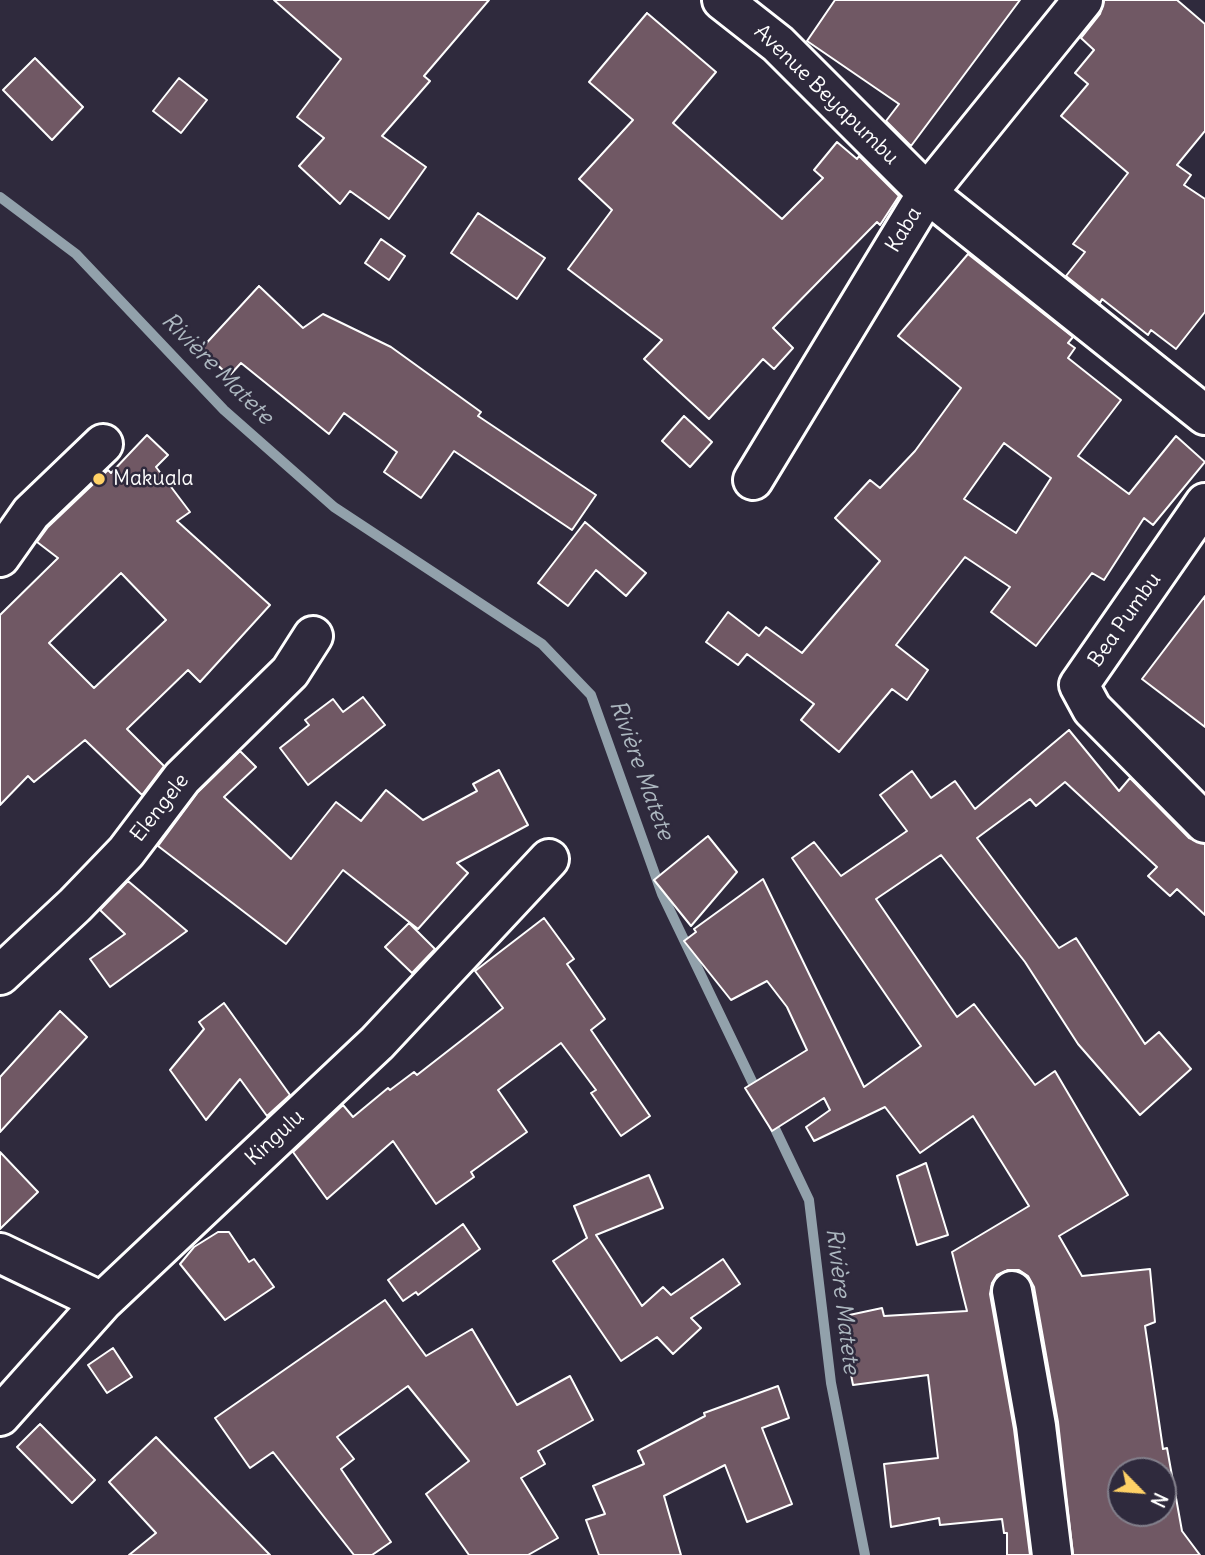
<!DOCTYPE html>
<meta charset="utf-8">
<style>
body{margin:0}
#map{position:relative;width:1205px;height:1555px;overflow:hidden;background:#2f2a3d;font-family:Delius,sans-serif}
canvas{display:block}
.north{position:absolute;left:1107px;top:1457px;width:70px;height:70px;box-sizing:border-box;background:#2f2a3d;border:2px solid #827f8b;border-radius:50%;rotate:115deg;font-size:19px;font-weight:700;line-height:28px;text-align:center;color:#fff}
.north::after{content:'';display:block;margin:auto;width:24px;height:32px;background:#ffd166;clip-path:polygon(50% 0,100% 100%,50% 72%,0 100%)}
</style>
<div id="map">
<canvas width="1205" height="1555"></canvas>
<div class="north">N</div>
</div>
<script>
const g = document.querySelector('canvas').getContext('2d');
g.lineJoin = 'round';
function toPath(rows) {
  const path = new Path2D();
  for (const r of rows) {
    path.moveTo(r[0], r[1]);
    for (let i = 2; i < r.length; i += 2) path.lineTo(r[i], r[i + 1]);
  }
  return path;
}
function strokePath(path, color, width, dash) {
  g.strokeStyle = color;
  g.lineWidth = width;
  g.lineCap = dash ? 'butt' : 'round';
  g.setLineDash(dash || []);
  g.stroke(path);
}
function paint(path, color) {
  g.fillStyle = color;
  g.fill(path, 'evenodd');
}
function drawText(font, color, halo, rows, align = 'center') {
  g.font = font + ' Delius,sans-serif';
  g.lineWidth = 5;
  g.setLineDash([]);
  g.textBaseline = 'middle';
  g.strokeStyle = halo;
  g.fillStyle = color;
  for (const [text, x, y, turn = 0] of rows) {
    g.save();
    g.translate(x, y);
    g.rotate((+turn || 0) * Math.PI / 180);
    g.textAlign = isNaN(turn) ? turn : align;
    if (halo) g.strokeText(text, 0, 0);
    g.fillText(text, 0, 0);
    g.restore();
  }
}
strokePath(toPath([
 [0,197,76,254,224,410,334,507,542,644,591,695,662,894,759,1096],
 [769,1116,809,1200,831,1383,865,1555]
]), '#92a1ab', 10);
const building = toPath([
 [274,0,489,0,424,76,430,81,382,136,426,167,389,219,350,191,340,204,299,166,324,138,297,117,341,59,274,0],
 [835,0,1020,0,911,146,886,121,899,104,807,41,835,0],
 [1104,0,1177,0,1205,24,1205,131,1177,165,1191,175,1184,185,1205,199,1205,312,1176,349,1151,330,1148,335,1102,299,1100,303,1066,276,1085,252,1073,244,1128,173,1061,116,1088,84,1075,73,1094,50,1081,38,1100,14,1104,0],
 [647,13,716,72,673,123,782,219,823,178,814,170,837,142,857,159,859,156,899,196,880,225,877,222,773,328,793,348,774,369,763,359,709,419,644,359,662,340,568,269,612,210,579,179,633,120,589,82,647,13],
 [35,58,83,107,52,140,3,90,35,58],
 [179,78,207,100,181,133,153,111,179,78],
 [478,213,545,258,517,299,451,253,478,213],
 [381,239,405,256,389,280,365,263,381,239],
 [968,254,1073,337,1068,343,1075,348,1068,358,1121,400,1078,456,1129,494,1176,436,1205,462,1153,525,1144,518,1104,580,1092,573,1036,646,991,612,1010,587,965,557,896,645,928,670,907,700,892,689,839,752,801,720,814,704,747,654,738,665,706,642,728,612,759,636,766,627,802,653,880,561,835,518,870,480,880,488,915,451,961,388,898,336,968,254],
 [1004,443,1051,478,1016,533,964,499,1004,443],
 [259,286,303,328,323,314,391,347,481,412,478,416,596,495,572,530,454,451,421,498,384,472,397,452,344,413,329,434,241,363,229,376,201,349,259,286],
 [684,416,712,442,690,467,662,441,684,416],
 [147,435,168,455,156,467,190,512,177,521,270,605,200,682,188,670,127,729,164,766,142,795,85,740,34,782,28,776,0,805,0,615,58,558,37,542,48,527,108,470,111,473,147,435],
 [121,573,166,620,94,688,49,643,121,573],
 [585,522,646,573,626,596,596,570,568,606,538,583,585,522],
 [1205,596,1205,727,1142,679,1205,596],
 [363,697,385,725,308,785,280,748,309,725,305,720,333,699,343,712,363,697],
 [1069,730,1119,791,1130,778,1189,838,1205,844,1205,915,1177,889,1170,896,1148,876,1157,867,1065,782,1036,806,1030,799,977,838,1059,948,1076,938,1145,1044,1159,1032,1191,1069,1140,1115,1078,1044,1025,962,941,855,876,899,957,1017,974,1004,1035,1085,1055,1071,1128,1195,1059,1236,1082,1276,1150,1269,1155,1322,1145,1326,1163,1449,1167,1448,1182,1531,1200,1555,1073,1555,1058,1422,1034,1287,1028,1276,1019,1270,1008,1270,997,1275,992,1283,990,1294,1014,1429,1030,1555,1007,1555,1007,1533,1004,1533,1002,1519,940,1525,939,1518,891,1527,884,1464,938,1458,928,1375,853,1385,840,1317,882,1308,884,1316,967,1311,952,1252,1029,1206,973,1116,920,1153,885,1107,814,1141,806,1127,830,1110,824,1098,772,1131,745,1088,807,1050,787,1007,767,981,731,1000,684,941,696,932,694,929,763,879,864,1087,921,1046,792,858,814,842,841,876,907,831,880,795,912,771,931,798,955,781,975,809,1069,730],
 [1121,1471,1163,1471,1163,1513,1121,1513,1121,1471],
 [240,751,256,767,224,797,291,859,336,802,361,821,386,790,423,820,477,791,473,784,499,770,528,825,457,863,468,873,418,929,343,870,286,944,158,846,198,792,240,751],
 [708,836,737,872,691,926,654,880,708,836],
 [128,881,187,931,110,987,90,959,125,934,100,910,128,881],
 [544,918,574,959,567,964,605,1019,591,1030,650,1116,621,1136,591,1093,596,1090,561,1043,498,1090,527,1132,471,1172,474,1177,436,1204,393,1141,327,1199,293,1152,343,1105,353,1117,388,1088,390,1090,414,1072,417,1075,503,1008,475,971,544,918],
 [409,923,435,949,412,973,385,947,409,923],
 [224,1003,290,1095,267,1116,240,1079,206,1120,170,1070,204,1029,199,1022,224,1003],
 [60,1011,87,1037,0,1132,0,1077,60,1011],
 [0,1152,38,1192,0,1229,0,1152],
 [926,1163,948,1235,917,1245,897,1176,926,1163],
 [649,1175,663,1208,596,1235,642,1306,663,1287,671,1295,723,1259,740,1284,691,1318,701,1328,673,1354,657,1337,621,1361,553,1261,587,1238,574,1206,649,1175],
 [463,1224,480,1249,418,1295,416,1292,403,1301,388,1280,463,1224],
 [218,1232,229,1232,249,1262,254,1259,274,1287,225,1320,180,1264,194,1247,218,1232],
 [385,1300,426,1356,472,1329,517,1405,570,1376,593,1420,538,1451,545,1464,521,1478,558,1538,528,1555,469,1555,426,1494,469,1461,408,1386,337,1437,354,1459,341,1469,391,1542,372,1555,354,1555,273,1452,250,1468,215,1418,385,1300],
 [113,1348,132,1377,107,1393,88,1365,113,1348],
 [778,1386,789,1418,762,1428,792,1504,747,1522,725,1465,664,1496,681,1555,599,1555,586,1520,605,1514,593,1486,644,1464,638,1451,705,1416,704,1413,778,1386],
 [40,1424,95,1480,72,1503,17,1447,40,1424],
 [156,1437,270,1555,129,1555,156,1533,109,1482,156,1437]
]);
paint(building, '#705864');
strokePath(building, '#fff', 2);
const minor = toPath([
 [722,0,778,44,927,193,1205,415],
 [753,480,927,193,1083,0],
 [1205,503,1079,685,1092,709,1205,823],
 [0,557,31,513,103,444],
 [0,975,75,905,126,852,182,778,290,672,313,636],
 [0,1253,102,1302],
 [1012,1291,1036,1426,1052,1555],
 [0,1416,102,1302,377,1043,549,859]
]);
strokePath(minor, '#fff', 44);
strokePath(minor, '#2f2a3d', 38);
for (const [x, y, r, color] of [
 [99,479,7,"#ffd166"]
]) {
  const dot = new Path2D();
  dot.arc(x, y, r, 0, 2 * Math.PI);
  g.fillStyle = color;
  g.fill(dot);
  strokePath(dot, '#2f2a3d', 2.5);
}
drawText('21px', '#fff', '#2f2a3d', [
 ["Avenue Beyapumbu",826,95,44],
 ["Kaba",904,230,-59],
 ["Bea Pumbu",1125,620,-55],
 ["Elengele",160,808,-52],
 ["Kingulu",275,1138,-43]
]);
drawText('21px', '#fff', '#2f2a3d', [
 ["Makuala",113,479]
], 'left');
drawText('italic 23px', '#adb8c0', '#2f2a3d', [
 ["Rivière Matete",217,369,45],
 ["Rivière Matete",641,770,70],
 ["Rivière Matete",842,1301,83]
]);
</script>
